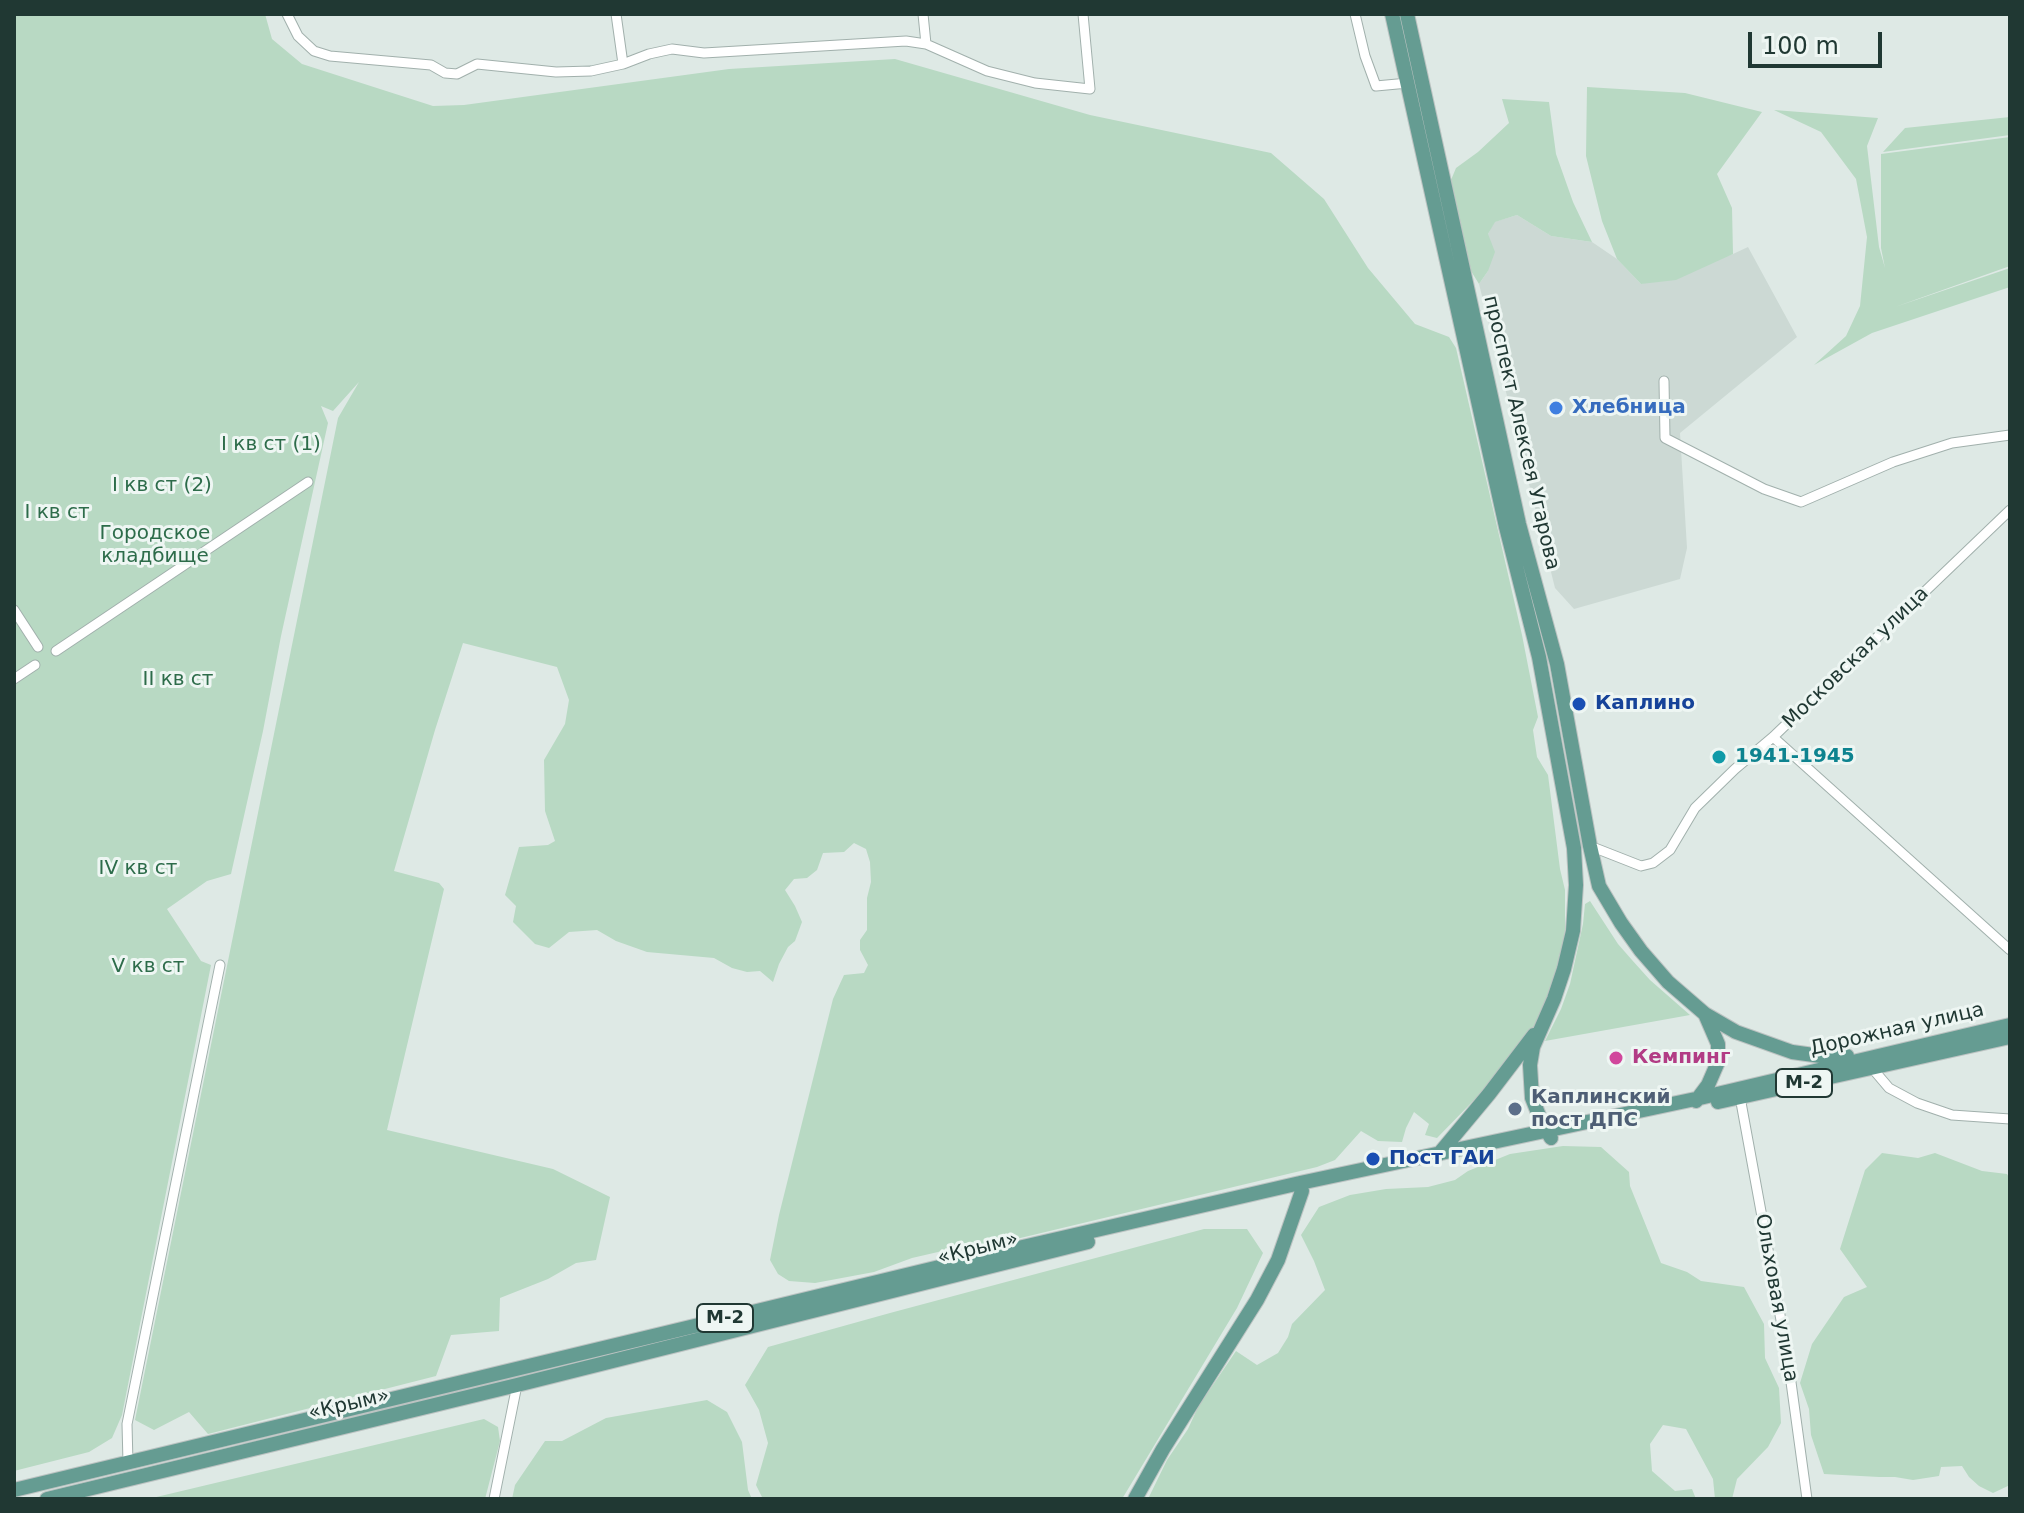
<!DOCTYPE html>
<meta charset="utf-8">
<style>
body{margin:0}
#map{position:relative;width:2024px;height:1513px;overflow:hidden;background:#dee9e5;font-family:"DejaVu Sans",sans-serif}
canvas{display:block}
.frame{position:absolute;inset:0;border:16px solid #203833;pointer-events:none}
.scale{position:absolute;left:1748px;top:32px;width:134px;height:36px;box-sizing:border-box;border:4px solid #203833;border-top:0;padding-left:10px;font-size:24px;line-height:28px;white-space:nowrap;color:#203833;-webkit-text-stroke:6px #eef6f3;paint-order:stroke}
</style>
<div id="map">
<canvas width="2024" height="1513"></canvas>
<div class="frame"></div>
<div class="scale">100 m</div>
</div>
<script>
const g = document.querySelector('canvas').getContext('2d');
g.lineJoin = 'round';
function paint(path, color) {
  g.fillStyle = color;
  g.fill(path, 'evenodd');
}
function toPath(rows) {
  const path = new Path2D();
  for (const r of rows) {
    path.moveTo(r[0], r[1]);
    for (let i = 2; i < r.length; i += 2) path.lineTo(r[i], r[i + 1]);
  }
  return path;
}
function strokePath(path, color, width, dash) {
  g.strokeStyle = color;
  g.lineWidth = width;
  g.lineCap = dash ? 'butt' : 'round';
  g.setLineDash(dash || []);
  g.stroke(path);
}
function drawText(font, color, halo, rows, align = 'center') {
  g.font = font + ' "DejaVu Sans",sans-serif';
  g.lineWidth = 6;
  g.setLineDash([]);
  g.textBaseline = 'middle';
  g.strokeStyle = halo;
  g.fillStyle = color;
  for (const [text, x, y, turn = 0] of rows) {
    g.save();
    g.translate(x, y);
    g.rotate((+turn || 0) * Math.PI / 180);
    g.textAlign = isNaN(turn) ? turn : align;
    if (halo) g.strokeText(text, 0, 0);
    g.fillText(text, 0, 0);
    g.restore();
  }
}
paint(toPath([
 [1517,215,1551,236,1592,242,1617,259,1641,284,1733,254,1748,247,1797,337,1680,433,1687,548,1680,579,1574,609,1555,588,1479,284,1488,271,1488,234,1494,222]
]), '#ccd9d4');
paint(toPath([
 [14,14,265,14,272,39,302,64,433,106,464,105,729,69,895,59,1090,115,1271,153,1324,199,1368,268,1415,324,1449,337,1456,348,1522,635,1538,717,1533,730,1537,757,1548,775,1560,869,1565,890,1565,931,1556,980,1533,1032,1476,1098,1437,1138,1425,1135,1429,1124,1414,1112,1406,1128,1402,1142,1378,1141,1361,1131,1335,1160,1317,1167,1012,1240,951,1249,912,1258,874,1272,815,1283,789,1281,778,1274,770,1260,779,1215,833,999,844,975,864,973,868,965,860,950,860,940,867,930,867,898,871,882,870,862,866,849,854,843,844,852,823,853,817,870,807,878,794,879,785,890,795,906,802,922,795,941,788,947,779,964,773,982,760,971,747,972,732,968,714,958,647,952,616,941,597,930,569,932,549,948,535,944,513,922,516,906,505,895,519,847,548,845,555,841,545,811,544,760,565,724,569,700,557,667,463,643,435,730,394,871,439,883,444,889,387,1130,553,1169,610,1197,596,1260,576,1263,548,1279,500,1298,499,1331,451,1335,436,1376,208,1434,189,1412,154,1430,135,1420,338,418,359,382,333,411,321,406,328,423,281,636,263,731,231,874,207,881,167,909,201,961,211,965,122,1415,112,1438,89,1452,14,1471],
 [1587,87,1685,93,1762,112,1717,174,1732,208,1733,254,1676,280,1641,284,1617,259,1602,221,1586,156],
 [1502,99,1549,102,1556,154,1573,202,1592,242,1551,236,1517,215,1495,222,1488,234,1495,252,1488,271,1479,284,1471,271,1451,180,1456,168,1478,152,1509,123],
 [1774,110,1878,118,1867,146,1879,247,1885,268,1881,248,1881,154,2010,137,2010,266,1895,307,2010,268,2010,287,1872,333,1814,365,1846,336,1860,306,1867,237,1856,179,1821,132],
 [2010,117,2010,135,1883,152,1905,128],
 [1590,901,1618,944,1632,960,1650,980,1690,1015,1545,1041,1561,1009,1570,984,1583,924,1585,904],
 [1563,1146,1601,1147,1629,1172,1630,1186,1661,1263,1687,1272,1701,1281,1744,1287,1764,1324,1765,1358,1779,1388,1781,1423,1768,1447,1737,1479,1732,1499,1715,1499,1713,1479,1686,1429,1663,1425,1650,1444,1652,1471,1675,1491,1692,1489,1696,1499,1148,1499,1167,1460,1188,1429,1198,1407,1236,1351,1257,1365,1278,1353,1288,1337,1292,1324,1325,1290,1314,1261,1301,1235,1319,1207,1350,1195,1386,1189,1428,1187,1455,1180,1468,1171,1510,1154],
 [1882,1153,1918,1158,1935,1153,1982,1171,2007,1174,2010,1179,2010,1485,1993,1493,1979,1486,1969,1477,1962,1466,1941,1467,1939,1476,1913,1480,1895,1477,1879,1477,1824,1474,1811,1435,1809,1409,1800,1383,1812,1344,1844,1297,1867,1287,1840,1249,1865,1170],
 [1204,1229,1247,1229,1263,1253,1237,1308,1122,1499,763,1499,756,1485,768,1443,759,1410,745,1385,768,1347,890,1313],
 [707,1400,727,1412,742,1442,748,1490,752,1499,512,1499,515,1485,545,1441,562,1441,606,1418],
 [484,1419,498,1427,500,1441,485,1499,148,1499]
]), '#b8d9c3');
const minor = toPath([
 [287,14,298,36,314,51,330,56,431,65,445,73,457,74,477,64,556,72,591,71,623,64,649,54,672,49,704,53,906,41,926,44,987,71,1035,83,1090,89,1083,14],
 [616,14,623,64],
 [923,14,926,44],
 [1355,14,1365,56,1376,86,1408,83],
 [1664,381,1665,438,1764,489,1801,502,1893,462,1952,443,2010,435],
 [14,610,38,647],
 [56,651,308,482],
 [14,679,35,665],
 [1773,737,2010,950],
 [1590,846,1641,866,1653,863,1670,850,1695,808,1735,769,1773,737,2010,510],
 [1872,1068,1889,1088,1917,1103,1952,1115,2010,1119],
 [1740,1097,1787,1353,1807,1499],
 [128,1463,127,1424,220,965],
 [494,1499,517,1385]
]);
const primary = toPath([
 [1392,14,1506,527,1539,657,1574,848,1576,885,1573,931,1564,969,1554,999,1533,1047,1530,1065,1532,1098,1540,1118,1551,1138],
 [1407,14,1519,524,1557,664,1590,846,1599,886,1621,923,1641,951,1668,982,1705,1014,1736,1032,1792,1052,1828,1057,1847,1056],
 [1696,1101,1708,1085,1718,1062,1718,1044,1705,1014],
 [1718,1102,2010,1037],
 [1439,1154,1489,1094,1534,1035],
 [14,1490,1014,1249,1300,1183,1700,1098,2010,1025],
 [47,1499,517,1385,1088,1242],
 [1135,1499,1163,1449,1257,1300,1278,1260,1302,1191,1300,1183]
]);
strokePath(minor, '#a1b0ac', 11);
strokePath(primary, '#bcc3c2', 16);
strokePath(minor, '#fff', 9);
strokePath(primary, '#659c92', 14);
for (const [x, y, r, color] of [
 [1556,408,8,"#3f7fe0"],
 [1579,704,8,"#1a4fb4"],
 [1719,757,8,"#0f9aa8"],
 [1616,1058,8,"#d1479c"],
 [1515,1109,8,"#5c6f8a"],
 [1373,1159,8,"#1a4fb4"]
]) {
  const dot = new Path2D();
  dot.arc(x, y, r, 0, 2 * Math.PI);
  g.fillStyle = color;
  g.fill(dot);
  strokePath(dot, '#eef6f3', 3);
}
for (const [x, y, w] of [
 [1804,1083,56],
 [725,1318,56]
]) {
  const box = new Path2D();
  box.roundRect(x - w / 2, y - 14, w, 28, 6);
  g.fillStyle = '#eef6f3';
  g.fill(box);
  strokePath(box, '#203833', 2);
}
drawText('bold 18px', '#203833', null, [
 ["М-2",1804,1083],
 ["М-2",725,1318]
]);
drawText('bold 20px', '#366cbe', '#eef6f3', [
 ["Хлебница",1572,408]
], 'left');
drawText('20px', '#203833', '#eef6f3', [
 ["проспект Алексея Угарова",1521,433,77],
 ["Московская улица",1856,658,-44],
 ["Дорожная улица",1897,1030,-13],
 ["«Крым»",978,1249,-14],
 ["Ольховая улица",1776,1298,80],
 ["«Крым»",349,1405,-13]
]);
drawText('20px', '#2d6c4a', '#eef6f3', [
 ["I кв ст (1)",271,445],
 ["I кв ст (2)",162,486],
 ["I кв ст",57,513],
 ["Городское",155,534],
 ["кладбище",155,557],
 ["II кв ст",178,680],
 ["IV кв ст",138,869],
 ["V кв ст",148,967]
]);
drawText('bold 20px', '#164399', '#eef6f3', [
 ["Каплино",1595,704],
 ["Пост ГАИ",1389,1159]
], 'left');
drawText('bold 20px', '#0d838f', '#eef6f3', [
 ["1941-1945",1735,757]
], 'left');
drawText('bold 20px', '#b23c85', '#eef6f3', [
 ["Кемпинг",1632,1058]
], 'left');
drawText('bold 20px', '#4e5e75', '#eef6f3', [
 ["Каплинский",1531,1098],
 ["пост ДПС",1531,1121]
], 'left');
</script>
